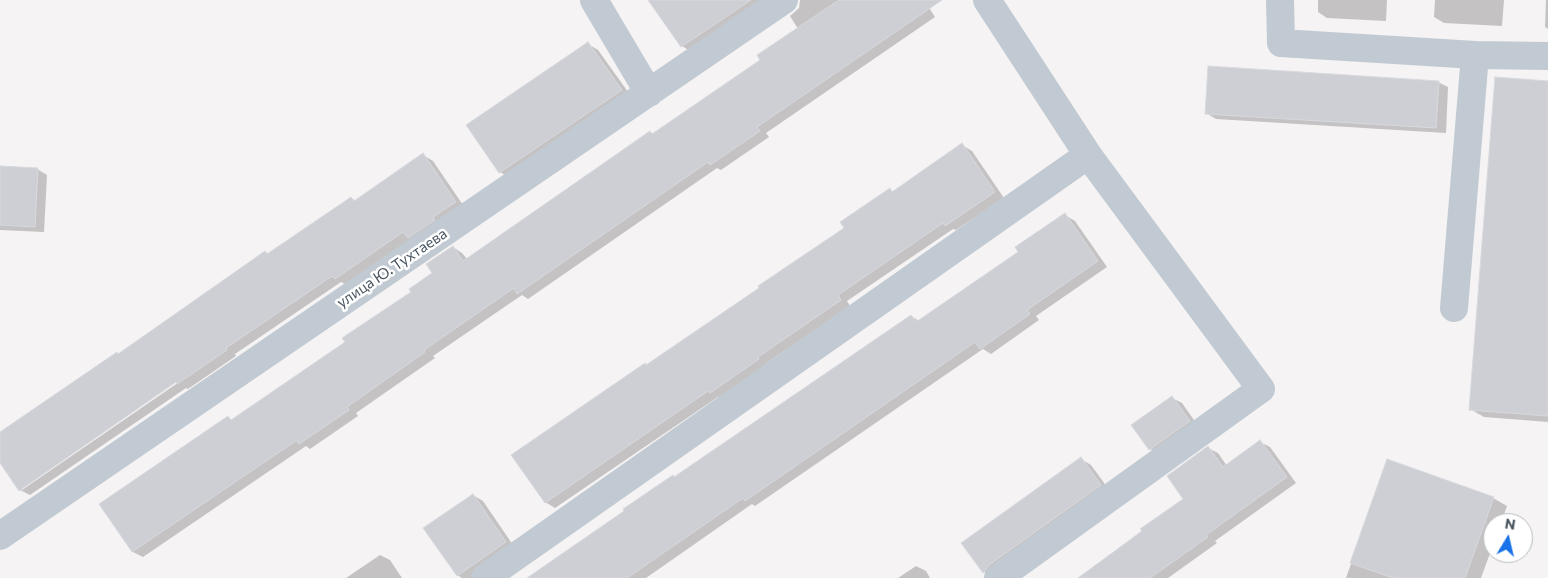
<!DOCTYPE html>
<meta charset="utf-8">
<style>
body{margin:0}
#map{position:relative;width:1548px;height:578px;overflow:hidden;background:#f5f3f3;font-family:Commissioner,sans-serif}
canvas{display:block}
.north{position:absolute;left:1483px;top:513px;width:50px;height:50px;box-sizing:border-box;background:#fff;border:1px solid #b7bbc0;border-radius:50%;rotate:9deg;font-size:14px;font-weight:700;line-height:20px;text-align:center;color:#4a5661}
.north::after{content:'';display:block;margin:auto;width:18px;height:22px;background:#1a73e8;clip-path:polygon(50% 0,100% 100%,50% 72%,0 100%)}
</style>
<div id="map">
<canvas width="1548" height="578"></canvas>
<div class="north">N</div>
</div>
<script>
const g = document.querySelector('canvas').getContext('2d');
g.lineJoin = 'round';
function paint(path, color) {
  g.fillStyle = color;
  g.fill(path, 'evenodd');
}
function toPath(rows) {
  const path = new Path2D();
  for (const r of rows) {
    path.moveTo(r[0], r[1]);
    for (let i = 2; i < r.length; i += 2) path.lineTo(r[i], r[i + 1]);
  }
  return path;
}
function strokePath(path, color, width, dash) {
  g.strokeStyle = color;
  g.lineWidth = width;
  g.lineCap = dash ? 'butt' : 'round';
  g.setLineDash(dash || []);
  g.stroke(path);
}
function drawText(font, color, halo, rows, align = 'center') {
  g.font = font + ' Commissioner,sans-serif';
  g.lineWidth = 5;
  g.setLineDash([]);
  g.textBaseline = 'middle';
  g.strokeStyle = halo;
  g.fillStyle = color;
  for (const [text, x, y, turn = 0] of rows) {
    g.save();
    g.translate(x, y);
    g.rotate((+turn || 0) * Math.PI / 180);
    g.textAlign = isNaN(turn) ? turn : align;
    if (halo) g.strokeText(text, 0, 0);
    g.fillText(text, 0, 0);
    g.restore();
  }
}
paint(toPath([
 [650,0,769,0,692,52,682,46],
 [800,0,924,0,935,17,766,133,769,137,721,170,717,168,528,299,522,295,433,356,435,358,356,413,358,416,310,449,306,446,143,557,133,552,101,505,228,418,232,420,346,342,413,292,434,273,453,247,462,253,467,259,650,132,654,134,762,60,798,29,790,16,799,8],
 [1318,0,1387,0,1386,21,1327,18,1318,12],
 [1435,0,1504,0,1502,26,1444,23,1434,17],
 [1546,0,1548,0,1548,29,1545,27],
 [588,44,598,50,631,96,510,178,500,172,468,125],
 [1438,82,1448,87,1446,133,1216,119,1206,113],
 [1548,82,1548,422,1484,417,1470,409],
 [962,145,972,151,1004,198,956,230,953,229,847,301,850,306,767,363,768,365,720,398,718,397,555,508,545,502,647,366,846,228,890,190,894,192],
 [423,155,433,161,465,208,345,284,341,282,235,354,236,356,188,389,186,388,30,495,20,490,0,461,0,434,119,354,265,252,269,254,351,198,356,201],
 [180,378,182,380,22,490,22,487],
 [0,168,37,169,47,175,44,232,0,230],
 [1065,215,1075,221,1107,267,1036,316,1039,320,991,354,983,349,755,506,752,504,646,578,554,578,675,478,911,316,919,321,1020,252],
 [1172,398,1182,403,1199,427,1160,455,1150,449],
 [1260,442,1270,447,1296,483,1215,541,1217,543,1168,578,1080,578,1185,499,1208,448,1218,453,1227,466],
 [1081,459,1091,465,1110,491,994,578,984,572,963,543],
 [1388,460,1493,498,1507,506,1501,523,1493,523,1493,545,1481,578,1346,578],
 [473,495,483,501,515,548,472,578,462,578,457,575],
 [380,555,390,560,402,578,346,578],
 [916,566,926,571,930,578,898,578]
]), '#0003');
const building = toPath([
 [648,0,751,0,681,47,648,0],
 [839,0,942,0,757,127,760,131,710,165,708,162,517,294,514,288,424,350,425,352,347,407,349,410,299,444,297,440,132,552,99,504,228,416,231,420,345,342,342,338,411,292,409,289,432,273,426,264,453,246,463,261,650,131,652,134,760,60,757,55,839,0],
 [588,42,622,90,499,173,466,125,588,42],
 [1208,66,1439,81,1436,128,1205,114,1208,66],
 [1495,77,1548,81,1548,416,1469,410,1495,77],
 [962,143,995,192,945,226,943,223,838,295,841,300,758,357,759,359,710,393,708,391,545,503,511,455,645,363,646,365,759,288,758,286,844,228,840,222,890,188,892,192,962,143],
 [423,153,456,202,433,217,435,220,408,238,403,232,335,279,332,276,226,348,227,350,177,384,176,382,19,491,0,463,0,432,117,352,118,354,265,251,267,254,351,197,354,201,423,153],
 [0,166,38,168,35,227,0,225,0,166],
 [1065,213,1098,261,1027,310,1030,314,980,349,975,342,745,501,743,498,627,578,527,578,624,511,623,509,673,475,674,477,911,315,916,322,1018,252,1015,247,1065,213],
 [1172,396,1190,421,1149,450,1131,425,1172,396],
 [1260,440,1287,477,1206,535,1208,537,1150,578,1078,578,1142,531,1140,529,1183,499,1167,476,1208,446,1223,467,1260,440],
 [1081,457,1101,485,989,565,983,573,961,543,1081,457],
 [1387,459,1494,497,1465,578,1393,578,1350,563,1387,459],
 [473,494,506,542,457,576,423,528,473,494]
]);
paint(building, '#cdcfd5');
strokePath(building, '#d7d9de', 1);
strokePath(toPath([
 [594,0,649,93],
 [987,0,1088,155,1261,389,998,578],
 [1280,0,1281,43,1475,55,1548,56],
 [1454,308,1475,55],
 [0,536,784,0],
 [485,578,1088,155]
]), '#c1cad2', 28);
drawText('15px', '#4a5661', '#fff', [
 ["улица Ю. Тухтаева",392,268,-34]
]);
</script>
